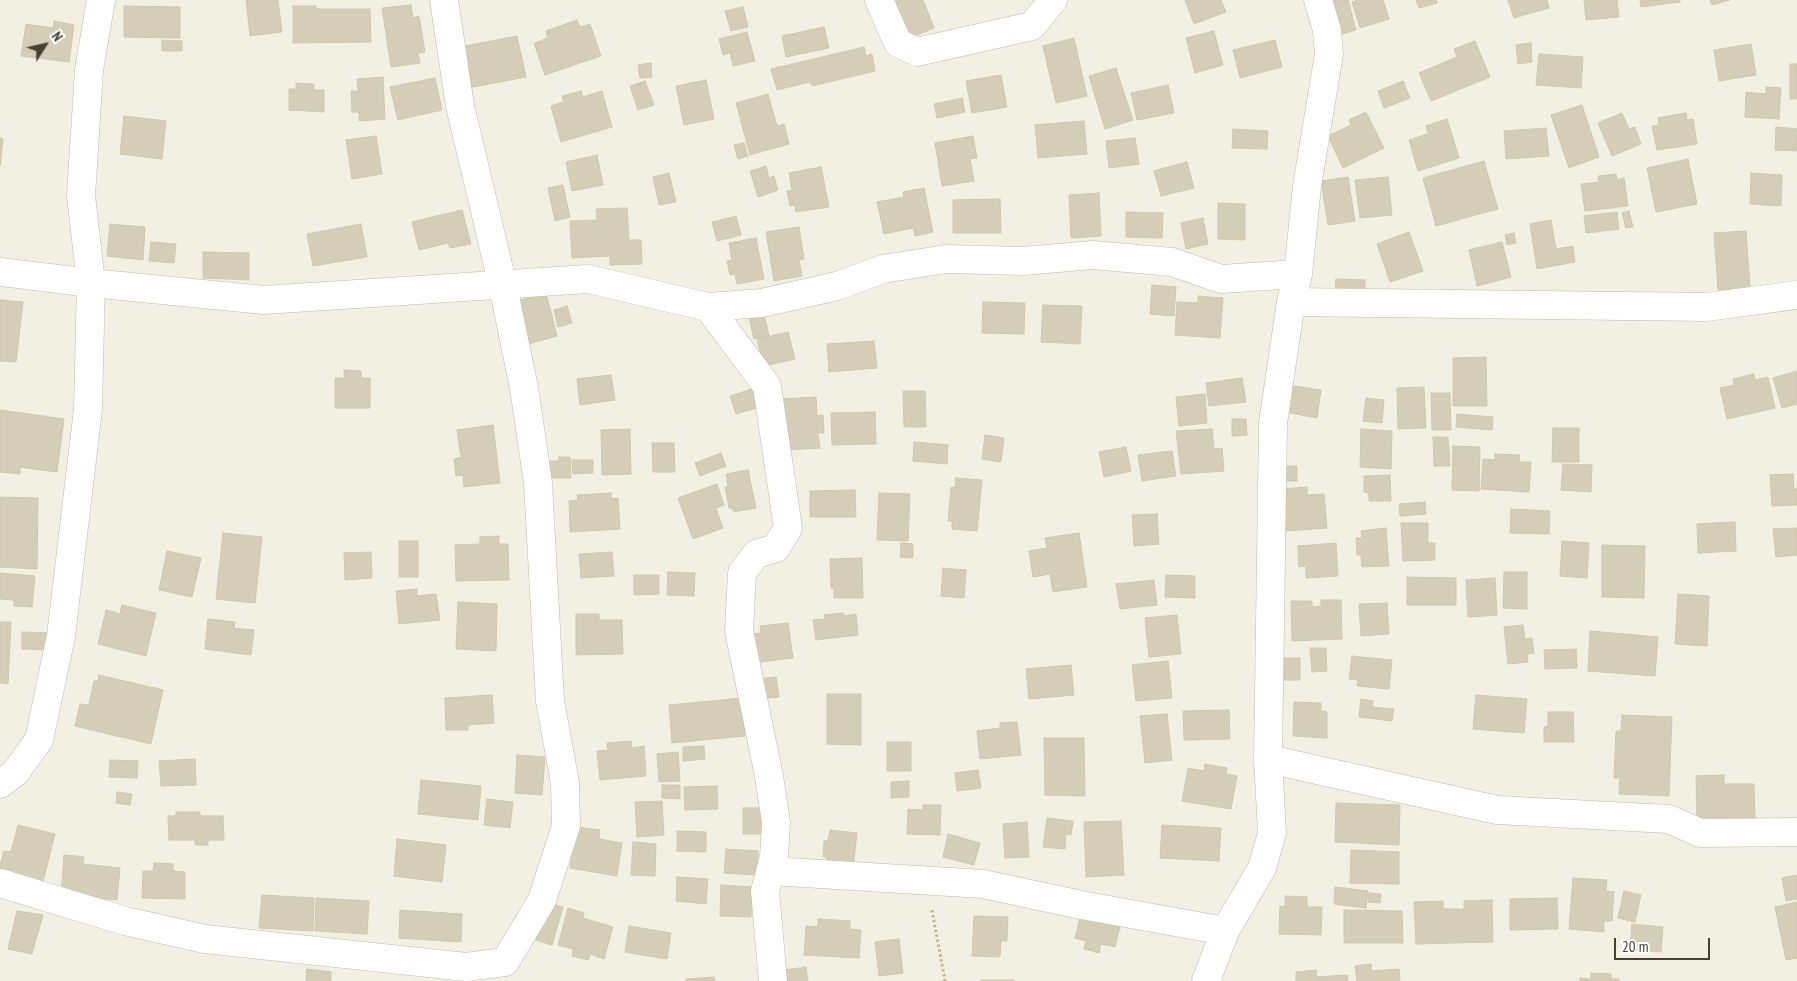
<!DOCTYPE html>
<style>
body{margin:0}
#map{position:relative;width:1797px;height:981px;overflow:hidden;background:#f2f0e3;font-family:"PT Sans Narrow",sans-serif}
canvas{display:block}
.north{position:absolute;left:20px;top:20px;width:50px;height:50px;-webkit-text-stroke:4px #fff;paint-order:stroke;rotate:55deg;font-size:14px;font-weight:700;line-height:20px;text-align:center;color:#444033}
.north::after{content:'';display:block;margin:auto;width:18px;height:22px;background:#444033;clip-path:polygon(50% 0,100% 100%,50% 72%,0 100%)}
.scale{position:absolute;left:1614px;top:938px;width:96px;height:22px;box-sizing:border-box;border:2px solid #444033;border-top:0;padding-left:6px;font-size:15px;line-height:18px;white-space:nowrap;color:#444033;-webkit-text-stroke:4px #fff;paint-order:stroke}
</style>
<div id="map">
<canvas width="1797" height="981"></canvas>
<div class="north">N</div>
<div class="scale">20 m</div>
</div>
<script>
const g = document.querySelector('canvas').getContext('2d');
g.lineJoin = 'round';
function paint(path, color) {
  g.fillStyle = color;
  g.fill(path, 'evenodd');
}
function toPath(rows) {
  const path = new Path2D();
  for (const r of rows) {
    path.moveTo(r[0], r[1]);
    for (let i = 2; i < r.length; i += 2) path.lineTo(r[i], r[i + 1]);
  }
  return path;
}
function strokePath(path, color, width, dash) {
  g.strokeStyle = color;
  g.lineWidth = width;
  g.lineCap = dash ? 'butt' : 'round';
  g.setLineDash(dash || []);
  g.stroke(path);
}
const building = toPath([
 [246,0,278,0,282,32,250,36,246,0],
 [899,0,923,0,934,28,905,40,890,3,899,0],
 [1185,0,1221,0,1226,12,1194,24,1185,0],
 [1337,0,1348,0,1356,30,1335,36,1326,3,1337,0],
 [1358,0,1383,0,1389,19,1360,28,1352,2,1358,0],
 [1416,0,1436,0,1437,3,1419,8,1416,0],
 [1508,0,1547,0,1549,8,1514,18,1508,0],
 [1584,0,1617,0,1619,17,1586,20,1584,0],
 [1640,0,1680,0,1680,2,1641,7,1640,0],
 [1710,0,1730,0,1712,5,1710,0],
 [411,5,413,18,419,16,425,52,418,53,420,63,391,67,382,8,411,5],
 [124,6,180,7,180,38,124,37,124,6],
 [293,6,316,6,316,9,370,9,371,42,293,43,293,6],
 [743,7,748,27,731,31,725,11,743,7],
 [577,20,580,27,590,24,601,56,545,75,534,43,548,38,546,31,577,20],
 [54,21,74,25,69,62,21,56,26,24,53,28,54,21],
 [824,27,829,48,786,57,782,36,824,27],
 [1214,31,1223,65,1195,73,1186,38,1214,31],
 [747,32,755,61,733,66,730,53,723,55,719,39,747,32],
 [517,36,526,77,468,88,460,47,517,36],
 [1074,38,1087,96,1056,103,1043,46,1074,38],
 [162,40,182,41,182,51,162,51,162,40],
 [1275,40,1282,67,1240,78,1233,50,1275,40],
 [1475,41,1490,77,1431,101,1419,73,1457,57,1454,49,1475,41],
 [1531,43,1532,62,1518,64,1516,45,1531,43],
 [1751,44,1756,75,1719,81,1714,50,1751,44],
 [864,47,866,56,872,54,875,71,812,86,810,82,777,90,771,69,864,47],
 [1539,54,1583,57,1581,88,1536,85,1539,54],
 [651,63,652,77,640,78,638,65,651,63],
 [1790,64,1797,64,1797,99,1790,99,1790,64],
 [1116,68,1133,120,1105,129,1089,76,1116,68],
 [1001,75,1007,107,972,113,966,81,1001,75],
 [383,77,385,119,359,121,359,112,352,112,351,91,358,91,357,79,383,77],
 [435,78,442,110,398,120,390,87,435,78],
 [706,80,714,119,684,125,676,86,706,80],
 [645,81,654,105,638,110,630,86,645,81],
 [1403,81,1410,98,1384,108,1378,91,1403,81],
 [296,83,314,84,314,90,324,90,324,112,289,110,289,89,296,89,296,83],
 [1168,85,1174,113,1137,120,1131,93,1168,85],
 [1766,87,1781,88,1779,119,1745,117,1746,92,1766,94,1766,87],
 [581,91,583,97,602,91,612,127,561,142,551,106,564,102,562,96,581,91],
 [768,94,777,126,784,124,789,144,750,155,736,103,768,94],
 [962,98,965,112,937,118,934,104,962,98],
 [1582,105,1599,157,1569,168,1551,115,1582,105],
 [1366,112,1384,148,1343,168,1328,136,1351,125,1349,120,1366,112],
 [1622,113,1629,129,1635,127,1641,144,1612,156,1598,123,1622,113],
 [1686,113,1687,120,1693,119,1697,144,1657,150,1652,126,1659,125,1658,118,1686,113],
 [124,116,166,121,162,159,120,154,124,116],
 [1447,119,1459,158,1418,171,1409,140,1428,134,1426,126,1447,119],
 [1084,121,1087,154,1038,158,1035,125,1084,121],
 [1776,127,1797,129,1797,151,1775,150,1776,127],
 [1546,128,1549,156,1506,159,1504,131,1546,128],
 [1233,129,1268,131,1267,149,1232,148,1233,129],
 [376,136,382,174,352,179,346,140,376,136],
 [973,136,977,158,970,159,974,181,942,186,935,143,973,136],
 [0,138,3,139,0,166,0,138],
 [1135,138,1139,164,1109,168,1106,141,1135,138],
 [744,143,748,156,738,159,734,145,744,143],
 [597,155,603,185,572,191,566,162,597,155],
 [1688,159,1697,204,1656,212,1647,168,1688,159],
 [1484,161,1498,209,1436,226,1423,178,1484,161],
 [1187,162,1194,188,1161,196,1154,171,1187,162],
 [766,166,769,178,774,176,778,190,758,197,750,171,766,166],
 [821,167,829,207,796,212,795,205,790,206,787,191,792,190,789,173,821,167],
 [669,173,676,202,659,205,653,177,669,173],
 [1751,173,1782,175,1781,206,1750,204,1751,173],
 [1616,174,1617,180,1624,178,1628,206,1585,211,1581,184,1599,182,1598,176,1616,174],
 [1348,177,1355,221,1328,225,1321,181,1348,177],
 [1388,177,1392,215,1360,218,1355,180,1388,177],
 [563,185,570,217,555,221,548,188,563,185],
 [924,188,933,232,915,236,913,228,884,234,877,202,904,197,903,192,924,188],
 [1099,193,1101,236,1071,238,1069,195,1099,193],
 [1000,199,1001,233,953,233,953,200,1000,199],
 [1218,203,1245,204,1245,240,1218,239,1218,203],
 [627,208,629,240,641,240,642,264,610,265,610,256,572,258,570,221,597,220,596,209,627,208],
 [462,210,471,244,450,248,448,243,419,250,412,222,462,210],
 [1629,211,1633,227,1626,228,1622,213,1629,211],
 [1126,212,1163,213,1162,238,1126,237,1126,212],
 [1617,212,1619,229,1586,233,1584,216,1617,212],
 [736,216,741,235,717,241,712,222,736,216],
 [1203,218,1208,244,1186,249,1181,223,1203,218],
 [1551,220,1556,249,1573,246,1575,262,1537,269,1530,224,1551,220],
 [110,224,145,227,143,260,107,256,110,224],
 [361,224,367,257,313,266,307,234,361,224],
 [799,227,804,259,799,260,802,276,774,281,766,232,799,227],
 [1746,231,1750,288,1718,290,1714,233,1746,231],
 [1409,232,1423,271,1390,282,1377,244,1409,232],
 [1514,233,1516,243,1507,245,1505,235,1514,233],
 [756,238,764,279,737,284,735,274,730,275,727,261,732,260,729,243,756,238],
 [151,242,176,244,174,263,149,261,151,242],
 [1502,242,1511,277,1477,286,1469,250,1502,242],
 [203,252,249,253,249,280,203,278,203,252],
 [1336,279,1365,280,1365,295,1335,294,1336,279],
 [1152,285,1176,287,1174,316,1150,314,1152,285],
 [546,293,557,336,525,345,513,302,546,293],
 [1198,296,1223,298,1220,338,1175,335,1177,302,1198,303,1198,296],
 [0,300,23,302,16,362,0,361,0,300],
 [983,302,1025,303,1024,334,982,333,983,302],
 [1043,305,1082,306,1080,344,1041,342,1043,305],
 [567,306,572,323,558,327,554,310,567,306],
 [763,309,769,336,754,339,748,313,763,309],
 [788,332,795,359,764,366,757,339,788,332],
 [874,341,877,368,829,372,827,344,874,341],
 [1486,357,1487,406,1453,406,1453,358,1486,357],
 [344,370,361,371,361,378,370,378,370,408,335,408,335,378,344,378,344,370],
 [1797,371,1797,404,1782,408,1773,378,1797,371],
 [1754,374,1755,380,1768,377,1775,408,1727,419,1720,388,1734,385,1733,379,1754,374],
 [611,375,615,400,580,405,577,379,611,375],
 [1242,378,1246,402,1209,406,1206,383,1242,378],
 [1294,386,1321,390,1317,418,1290,413,1294,386],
 [1424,387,1426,428,1398,429,1397,388,1424,387],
 [755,388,760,407,736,414,730,396,755,388],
 [903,391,925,391,926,427,904,427,903,391],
 [1431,393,1450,393,1451,430,1432,430,1431,393],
 [1205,394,1207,423,1179,426,1176,397,1205,394],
 [816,397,817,416,823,415,824,433,818,433,820,448,786,450,783,399,816,397],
 [1366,398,1384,400,1382,423,1363,421,1366,398],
 [0,410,64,419,57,472,20,467,20,474,0,472,0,410],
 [875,412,876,444,832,445,831,413,875,412],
 [1457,414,1493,417,1492,430,1456,427,1457,414],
 [1232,419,1246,419,1247,435,1232,436,1232,419],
 [493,425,500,483,464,487,463,475,456,476,454,459,461,457,457,430,493,425],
 [1553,428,1579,428,1579,462,1552,462,1553,428],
 [630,429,631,474,602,475,601,430,630,429],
 [1212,429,1214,449,1222,448,1224,471,1181,474,1176,431,1212,429],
 [1361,429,1392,431,1391,469,1360,467,1361,429],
 [985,435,1004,438,1001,462,982,459,985,435],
 [1433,437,1448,437,1450,466,1434,466,1433,437],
 [914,442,948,445,947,464,913,461,914,442],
 [652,443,674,443,675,472,653,472,652,443],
 [1453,446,1480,447,1479,491,1452,490,1453,446],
 [1126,447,1131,471,1104,477,1099,452,1126,447],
 [1172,451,1176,476,1142,481,1138,455,1172,451],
 [721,453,726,466,700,476,695,463,721,453],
 [1495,454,1520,455,1519,462,1531,462,1529,492,1481,489,1483,459,1495,460,1495,454],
 [559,457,570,457,571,478,548,478,547,461,559,461,559,457],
 [572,460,593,460,593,473,573,474,572,460],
 [1563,464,1592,465,1591,492,1561,490,1563,464],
 [1280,466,1297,466,1297,481,1280,481,1280,466],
 [748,470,756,508,734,512,732,508,729,508,725,487,728,487,726,474,748,470],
 [1793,474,1794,489,1797,489,1797,505,1772,506,1770,475,1793,474],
 [1390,475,1391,501,1369,501,1369,493,1364,492,1364,476,1390,475],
 [956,478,982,480,977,531,952,529,952,521,948,521,951,487,955,488,956,478],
 [717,484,724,505,716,508,723,528,693,539,678,498,717,484],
 [1307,487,1307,495,1324,494,1327,528,1284,531,1281,489,1307,487],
 [855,490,856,517,810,517,810,491,855,490],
 [611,493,611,499,618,498,620,529,570,532,569,501,578,500,577,495,611,493],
 [879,493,910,494,908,541,877,540,879,493],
 [0,497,38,498,37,569,0,567,0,497],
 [1425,502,1426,514,1400,516,1399,504,1425,502],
 [1511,509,1550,511,1549,534,1510,533,1511,509],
 [1157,514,1159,544,1134,546,1132,515,1157,514],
 [1735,522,1736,551,1698,553,1697,524,1735,522],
 [1401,523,1428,523,1428,543,1435,543,1435,560,1403,561,1401,523],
 [1386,528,1389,566,1362,567,1361,555,1357,555,1356,538,1362,538,1361,531,1386,528],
 [1797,528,1797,555,1776,557,1773,529,1797,528],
 [223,533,262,537,255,603,216,599,223,533],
 [1079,533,1087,587,1053,592,1050,574,1033,577,1029,551,1047,548,1045,538,1079,533],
 [499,536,499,544,508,544,509,580,456,581,455,545,480,544,480,537,499,536],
 [399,541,418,541,418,577,399,577,399,541],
 [1562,541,1589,543,1587,578,1560,576,1562,541],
 [901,543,913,544,913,558,900,557,901,543],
 [1336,543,1338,576,1306,578,1306,566,1299,567,1298,546,1336,543],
 [1602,545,1645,546,1644,598,1602,597,1602,545],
 [167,551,201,558,192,597,159,590,167,551],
 [371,552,372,578,345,580,344,553,371,552],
 [612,552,614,576,581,578,579,554,612,552],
 [862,558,863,598,834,598,834,588,831,588,830,559,862,558],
 [943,568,966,570,964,598,941,596,943,568],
 [668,572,695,573,694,596,667,595,668,572],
 [1504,572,1527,572,1527,609,1503,608,1504,572],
 [0,573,35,576,32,607,14,606,14,600,0,599,0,573],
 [634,575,659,575,659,594,634,595,634,575],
 [1166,575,1195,576,1195,598,1165,597,1166,575],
 [1407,577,1456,578,1456,605,1407,605,1407,577],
 [1495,578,1497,615,1468,617,1466,580,1495,578],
 [1154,580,1157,605,1120,609,1116,584,1154,580],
 [417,589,417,596,436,594,440,620,399,624,396,591,417,589],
 [1678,594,1709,596,1707,646,1675,644,1678,594],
 [1321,600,1341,600,1342,639,1292,641,1291,601,1312,601,1312,607,1321,606,1321,600],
 [458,602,497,604,496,651,456,649,458,602],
 [1387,603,1389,634,1361,636,1359,604,1387,603],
 [122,605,156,613,146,656,98,644,106,610,120,614,122,605],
 [843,613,843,616,856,614,858,635,816,640,813,620,825,619,824,615,843,613],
 [576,614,599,614,599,620,622,620,623,654,576,655,576,614],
 [1177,615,1181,654,1149,657,1145,618,1177,615],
 [208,619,235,622,234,628,254,630,251,655,205,649,208,619],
 [0,622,11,622,8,684,0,683,0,622],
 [788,623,793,658,752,663,749,634,761,633,760,626,788,623],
 [1523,625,1525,639,1532,638,1534,653,1527,654,1528,662,1508,664,1504,627,1523,625],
 [1590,631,1658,637,1655,676,1588,671,1590,631],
 [22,632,49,633,49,650,22,649,22,632],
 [1310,648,1326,648,1327,671,1312,672,1310,648],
 [1576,649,1577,668,1545,669,1544,650,1576,649],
 [1352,656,1392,660,1389,689,1357,686,1358,680,1349,679,1352,656],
 [1283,658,1300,658,1300,680,1282,680,1283,658],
 [1168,661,1172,698,1136,701,1132,665,1168,661],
 [1071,665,1074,695,1029,699,1026,669,1071,665],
 [99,675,163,690,151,744,75,726,80,704,89,705,94,681,98,681,99,675],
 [776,677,779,697,760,699,757,679,776,677],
 [827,694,861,694,861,745,827,744,827,694],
 [492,695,494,723,468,725,468,730,446,730,445,698,492,695],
 [1476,695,1527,699,1524,733,1473,729,1476,695],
 [742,698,745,736,672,743,669,705,742,698],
 [1361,699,1373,701,1372,707,1394,709,1392,721,1359,717,1361,699],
 [1294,702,1321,703,1321,711,1327,712,1327,738,1293,736,1294,702],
 [1229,710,1230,739,1184,740,1183,711,1229,710],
 [1548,712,1573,712,1574,742,1544,742,1544,727,1548,726,1548,712],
 [1167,714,1172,760,1145,763,1140,716,1167,714],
 [1622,715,1672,717,1669,796,1619,794,1620,778,1614,778,1616,731,1621,731,1622,715],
 [1017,722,1021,755,980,759,977,731,1000,728,1000,723,1017,722],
 [1044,738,1084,738,1085,796,1045,795,1044,738],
 [631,741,632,748,644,746,646,776,600,780,597,751,608,750,607,743,631,741],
 [887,742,911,742,911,771,887,771,887,742],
 [704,746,705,759,683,761,683,747,704,746],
 [678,752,680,781,659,782,657,754,678,752],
 [517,755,545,757,542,795,515,793,517,755],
 [195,759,196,785,161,786,159,761,195,759],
 [110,760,138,761,137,778,109,777,110,760],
 [1205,764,1227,768,1226,774,1237,776,1231,809,1182,801,1188,768,1204,771,1205,764],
 [978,770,981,788,957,791,955,773,978,770],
 [1724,775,1724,784,1754,784,1755,818,1697,818,1696,776,1724,775],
 [421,780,481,786,478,820,418,814,421,780],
 [909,781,909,797,891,798,891,782,909,781],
 [662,785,680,785,680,799,662,798,662,785],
 [717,786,718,809,685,810,684,787,717,786],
 [117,792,132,794,130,805,116,803,117,792],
 [487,799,513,802,510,828,484,825,487,799],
 [662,801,664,835,637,837,635,802,662,801],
 [1336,803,1400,805,1399,845,1335,842,1336,803],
 [923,805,941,805,940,835,907,834,908,809,923,810,923,805],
 [743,808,766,808,766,834,743,834,743,808],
 [176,812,200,812,200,816,223,816,224,840,208,840,208,845,195,845,195,840,169,840,168,816,176,816,176,812],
 [1047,818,1073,821,1071,835,1066,834,1065,849,1043,847,1047,818],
 [1121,821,1124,875,1086,877,1084,822,1121,821],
 [1027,822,1029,857,1005,858,1003,824,1027,822],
 [18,825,55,834,42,886,0,875,0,865,4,851,11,852,18,825],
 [1162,825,1221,828,1219,861,1160,858,1162,825],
 [577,827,600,830,599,839,622,843,617,876,570,868,577,827],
 [830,830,857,833,853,869,826,866,827,857,823,857,824,841,828,841,830,830],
 [677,831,706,832,706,852,677,851,677,831],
 [948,834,980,843,974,865,943,857,948,834],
 [397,839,446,845,442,882,394,876,397,839],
 [633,842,656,844,655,876,631,875,633,842],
 [726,849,758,851,757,875,724,873,726,849],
 [1351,850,1399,852,1399,884,1350,883,1351,850],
 [64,855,84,857,83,864,120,868,117,900,61,895,64,855],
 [154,863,173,864,173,871,185,872,185,899,142,898,143,871,153,871,154,863],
 [1797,875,1797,899,1786,901,1782,878,1797,875],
 [677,877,708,879,706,904,676,901,677,877],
 [1573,878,1607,880,1606,891,1614,892,1612,921,1604,921,1604,932,1569,929,1573,878],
 [721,885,752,887,751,917,720,916,721,885],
 [1335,887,1368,891,1366,908,1334,904,1335,887],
 [1624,891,1641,895,1635,922,1618,918,1624,891],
 [1369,893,1381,894,1380,903,1368,902,1369,893],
 [262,895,314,898,313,931,259,928,262,895],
 [1285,896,1307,897,1307,907,1322,907,1321,935,1279,934,1280,906,1285,907,1285,896],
 [316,898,369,901,367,934,315,931,316,898],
 [1557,898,1558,929,1510,930,1510,899,1557,898],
 [1492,900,1493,942,1416,944,1414,902,1443,901,1443,909,1464,909,1464,901,1492,900],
 [1797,902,1797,958,1786,960,1775,907,1797,902],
 [547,903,563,907,552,945,536,940,547,903],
 [568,908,584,913,583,918,613,927,604,959,590,954,588,960,572,956,573,949,558,945,568,908],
 [400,910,462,914,461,942,399,938,400,910],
 [1344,910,1402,911,1403,943,1344,943,1344,910],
 [17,911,43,915,32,954,8,949,17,911],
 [1081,913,1121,923,1115,947,1101,944,1099,953,1084,949,1086,941,1075,938,1081,913],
 [974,916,1008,917,1007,941,1001,941,1000,957,972,956,974,916],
 [818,919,850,921,850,929,861,930,859,958,804,955,806,926,818,927,818,919],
 [1632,924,1663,927,1661,952,1630,950,1632,924],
 [629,926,671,933,667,959,625,952,629,926],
 [899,939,903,973,879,976,875,942,899,939],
 [1371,964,1371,971,1399,969,1400,981,1357,981,1355,966,1371,964],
 [806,967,808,981,787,981,785,970,806,967],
 [307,969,331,972,331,981,306,981,307,969],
 [1316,970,1317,977,1347,975,1348,981,1296,981,1296,972,1316,970],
 [1591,973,1611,974,1611,979,1619,979,1619,981,1580,981,1580,978,1591,979,1591,973],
 [714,977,715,981,686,981,686,979,714,977],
 [981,980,1014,980,1014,981,981,981,981,980]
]);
paint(building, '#d4ceb8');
strokePath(building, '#d0c7aa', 1);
const minor = toPath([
 [879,0,898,43,917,52,1032,26,1053,0],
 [0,272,91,283,264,300,588,279,708,307,762,303,837,286,883,269,946,259,1023,261,1093,255,1172,262,1221,279,1298,274],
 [1291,302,1707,307,1797,295],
 [708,307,767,386,788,528,776,548,756,554,742,573,739,631,769,776,776,823,774,857,765,891,773,981],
 [1268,759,1497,810,1669,819,1700,833,1797,832],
 [0,784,15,773,39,740,61,636,88,409,91,283,81,196,89,70,101,0],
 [771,871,983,884,1081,905,1225,931],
 [0,883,125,921,205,939,466,967,505,962,542,900,566,826,565,783,550,701,538,483,524,388,503,286,460,106,444,0],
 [1206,981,1225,931,1262,868,1272,833,1268,759,1273,423,1291,302,1298,274,1307,186,1329,54,1327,30,1318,0]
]);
strokePath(minor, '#beb9a5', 29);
strokePath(toPath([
 [932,910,945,981]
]), '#c1b895', 3, [2.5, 2.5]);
strokePath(minor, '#fff', 28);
</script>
